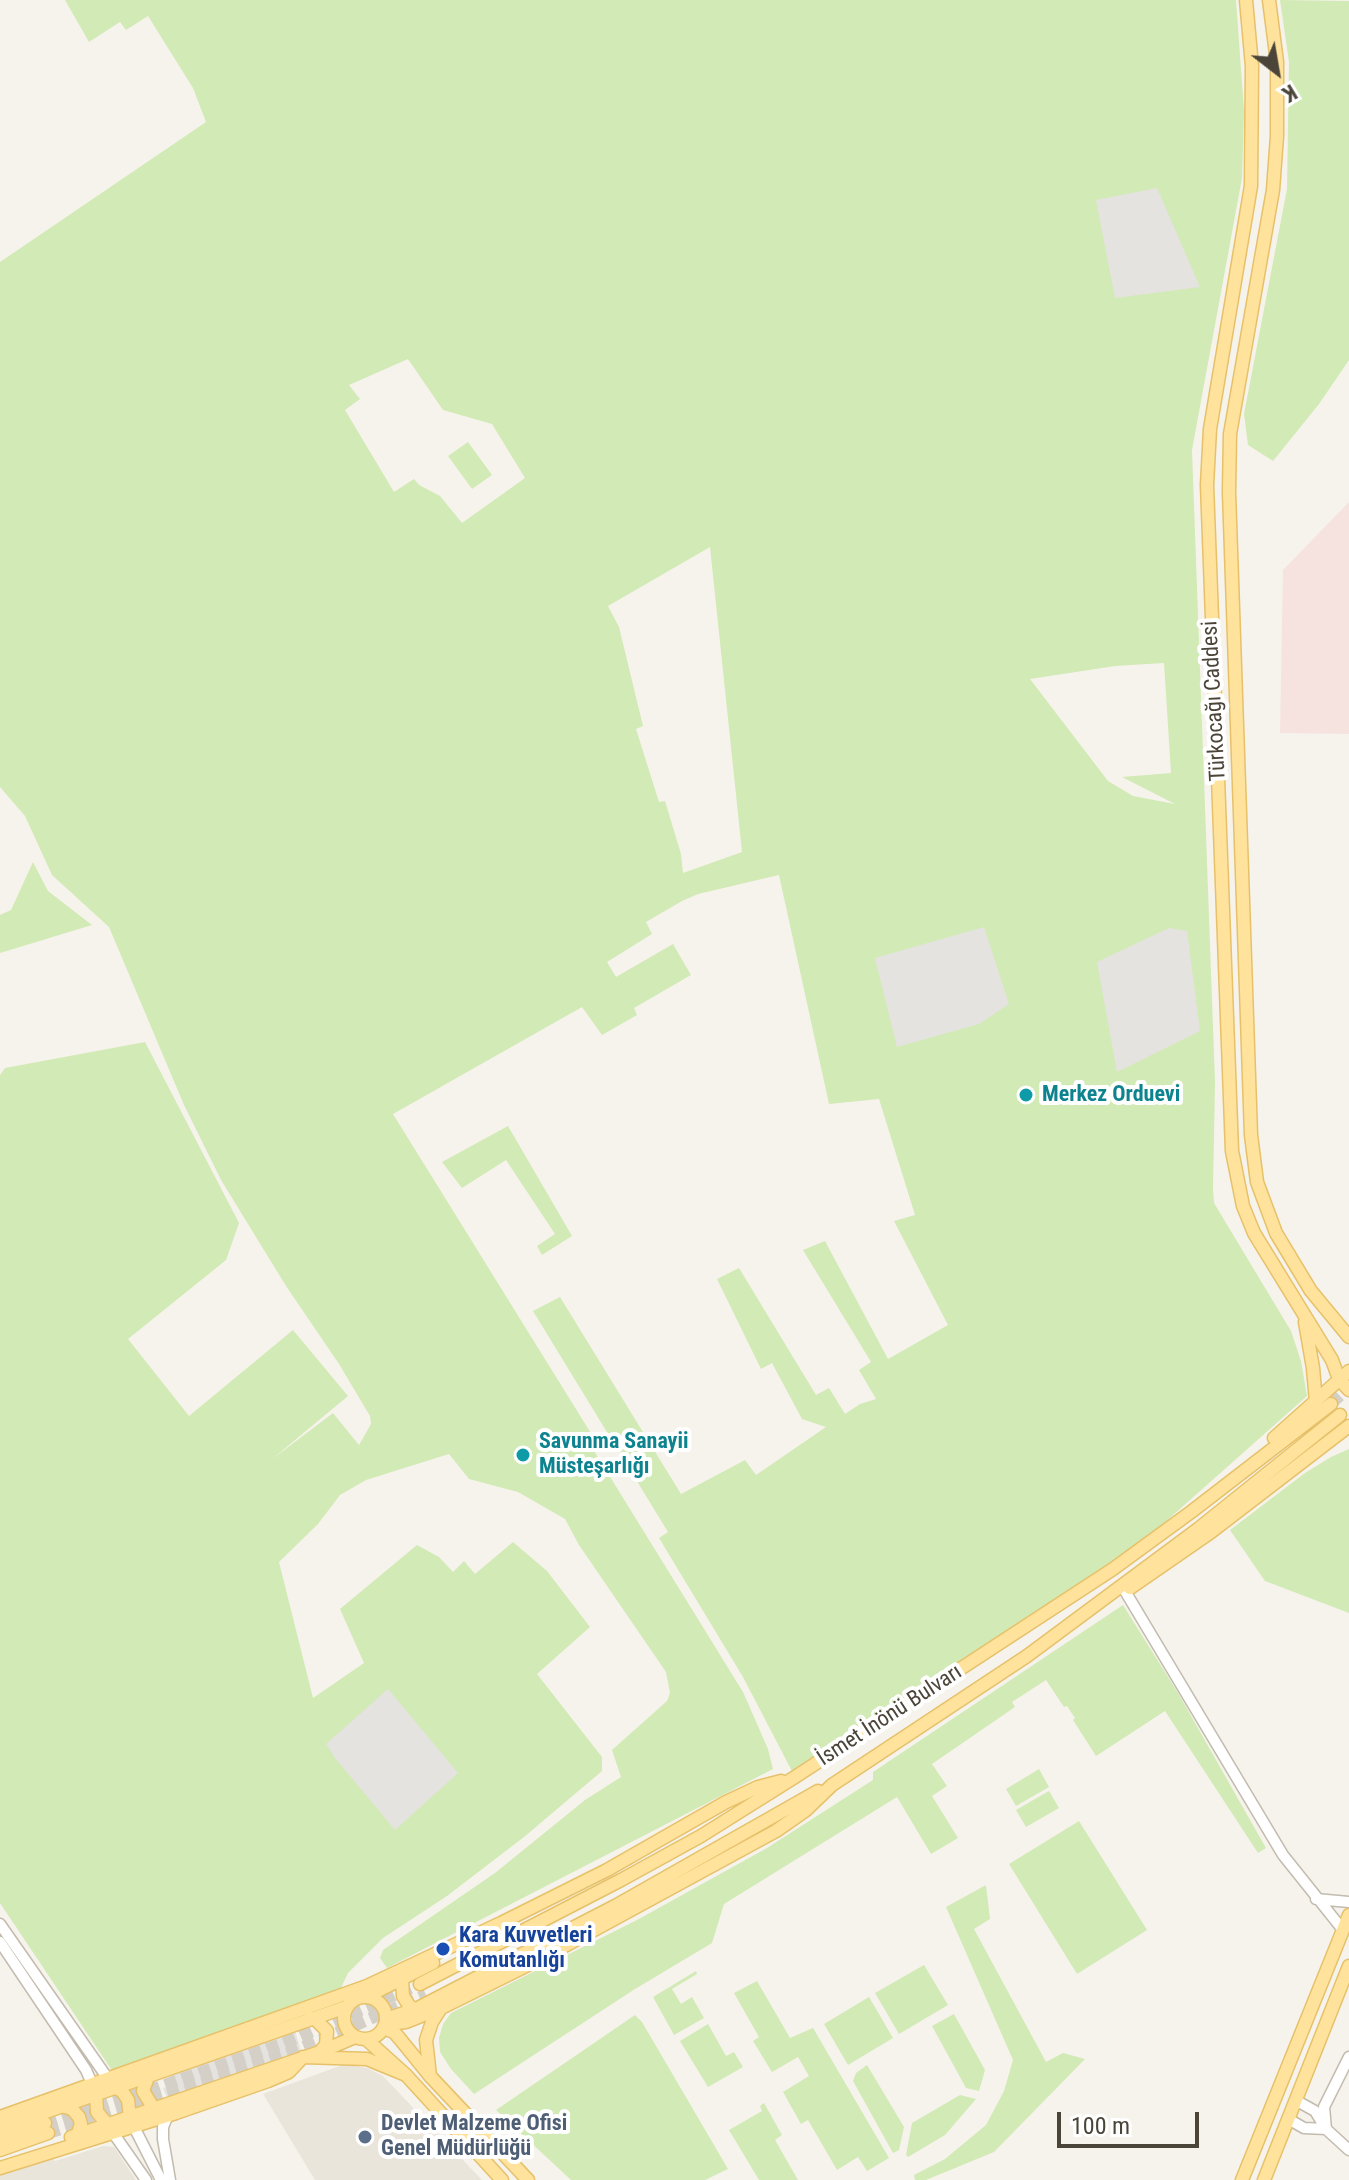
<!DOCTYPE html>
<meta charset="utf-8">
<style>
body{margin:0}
#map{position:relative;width:1349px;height:2180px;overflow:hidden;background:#f6f3ec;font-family:"Roboto Condensed",sans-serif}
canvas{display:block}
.north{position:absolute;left:1237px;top:32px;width:80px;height:80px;-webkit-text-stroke:6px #fff;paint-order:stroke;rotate:149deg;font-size:22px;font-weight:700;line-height:32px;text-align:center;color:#4b4439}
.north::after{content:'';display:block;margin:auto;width:28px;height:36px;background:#4b4439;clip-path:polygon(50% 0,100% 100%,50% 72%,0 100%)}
.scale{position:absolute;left:1057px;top:2112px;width:142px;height:36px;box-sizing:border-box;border:4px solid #4b4439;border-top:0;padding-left:10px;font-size:24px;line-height:28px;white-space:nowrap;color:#4b4439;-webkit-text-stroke:6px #fff;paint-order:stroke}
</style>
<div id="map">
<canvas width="1349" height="2180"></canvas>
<div class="north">K</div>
<div class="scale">100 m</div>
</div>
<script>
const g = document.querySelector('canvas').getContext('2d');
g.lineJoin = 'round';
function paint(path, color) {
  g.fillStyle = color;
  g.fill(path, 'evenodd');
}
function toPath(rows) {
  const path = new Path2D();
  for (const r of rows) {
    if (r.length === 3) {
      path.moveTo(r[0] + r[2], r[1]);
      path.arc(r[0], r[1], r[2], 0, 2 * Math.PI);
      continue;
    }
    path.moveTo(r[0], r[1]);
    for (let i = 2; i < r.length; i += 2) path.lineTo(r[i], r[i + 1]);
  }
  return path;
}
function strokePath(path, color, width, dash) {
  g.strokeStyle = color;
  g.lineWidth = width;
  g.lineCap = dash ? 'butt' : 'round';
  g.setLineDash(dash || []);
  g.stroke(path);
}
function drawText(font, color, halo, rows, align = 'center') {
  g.font = font + ' "Roboto Condensed",sans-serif';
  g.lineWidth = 8;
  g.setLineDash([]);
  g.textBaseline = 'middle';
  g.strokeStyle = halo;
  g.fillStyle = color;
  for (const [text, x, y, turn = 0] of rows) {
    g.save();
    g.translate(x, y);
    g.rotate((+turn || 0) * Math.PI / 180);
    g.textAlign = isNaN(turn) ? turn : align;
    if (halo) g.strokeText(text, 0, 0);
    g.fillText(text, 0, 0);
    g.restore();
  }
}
paint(toPath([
 [345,2064,367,2068,383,2076,482,2180,315,2180,263,2094],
 [103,2146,114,2147,136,2180,0,2180,0,2172,52,2157,55,2161]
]), '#eae5da');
paint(toPath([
 [1349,502,1349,734,1280,733,1283,570]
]), '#f6e3e0');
paint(toPath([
 [65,0,1236,0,1244,111,1242,178,1192,450,1215,1082,1213,1188,1214,1203,1291,1331,1301,1361,1307,1396,1154,1532,795,1777,743,1677,659,1538,668,1532,533,1311,560,1297,681,1494,745,1460,756,1475,826,1427,802,1419,772,1363,761,1369,717,1279,739,1268,816,1395,829,1388,845,1414,860,1404,876,1399,859,1370,871,1362,803,1250,825,1241,888,1359,948,1325,894,1221,915,1215,879,1099,829,1104,779,875,698,894,682,901,646,922,652,934,607,962,616,977,673,944,691,975,634,1008,637,1015,602,1035,582,1007,393,1114,597,1443,591,1446,743,1692,768,1749,773,1769,387,1968,380,1958,383,1950,495,1873,585,1800,621,1777,612,1750,667,1701,670,1693,666,1672,579,1545,565,1519,518,1492,469,1479,449,1454,366,1480,340,1495,318,1524,279,1562,313,1698,364,1663,340,1609,417,1545,439,1557,453,1572,464,1561,475,1574,513,1542,547,1571,590,1627,537,1674,602,1757,602,1771,524,1837,447,1896,383,1938,348,1973,341,1988,343,1996,115,2075,0,1903,0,1075,5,1068,145,1042,239,1223,226,1260,128,1339,189,1416,293,1330,348,1396,271,1460,333,1413,359,1445,371,1424,370,1416,339,1364,286,1286,221,1180,184,1105,109,927,52,875,25,816,0,787,0,262,206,122,193,88,148,16,126,30,120,22,89,42],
 [408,359,443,410,492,424,525,478,462,523,440,496,419,485,414,479,394,492,345,410,360,399,349,385],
 [710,547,742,852,683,873,681,854,665,801,659,802,636,729,643,726,619,627,608,606],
 [1164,663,1171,773,1122,777,1175,804,1133,796,1108,781,1030,679,1115,666],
 [1280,0,1349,1,1349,360,1319,404,1273,461,1248,445,1244,414,1287,189,1289,62],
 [468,442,492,475,472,489,448,456],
 [33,862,48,891,92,925,0,953,0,915,11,910],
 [508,1126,572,1236,542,1255,537,1246,555,1234,506,1160,462,1188,442,1162],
 [1349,1449,1349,1613,1265,1581,1230,1530,1305,1473,1331,1457],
 [1123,1605,1178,1693,1266,1848,1258,1853,1165,1711,1096,1756,1073,1720,1075,1718,1067,1706,1064,1707,1046,1680,1012,1702,1015,1707,932,1764,947,1786,932,1796,958,1838,931,1854,897,1797,724,1904,712,1943,635,1989,474,2094,451,2069,440,2052,439,2038,443,2024,451,2013,637,1920,767,1848,873,1780,873,1772],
 [1039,1769,1049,1787,1016,1806,1006,1789],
 [1049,1791,1059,1808,1026,1827,1016,1810],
 [1079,1821,1147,1930,1077,1974,1009,1864],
 [986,1885,990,1919,974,1929,1046,2062,1063,2053,1085,2059,994,2152,926,2180,915,2180,914,2175,945,2159,986,2125,1004,2091,1013,2060,946,1907],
 [924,1965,948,2005,899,2034,875,1993],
 [696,1971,697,1974,672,1989,681,2004,692,1997,704,2018,674,2035,653,1997],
 [757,1981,790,2038,813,2028,889,2158,867,2171,858,2157,837,2170,808,2120,801,2124,783,2092,809,2076,798,2057,772,2072,753,2041,759,2037,734,1993],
 [869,1997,893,2038,848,2065,824,2024],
 [954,2014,985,2070,979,2091,966,2088,932,2026],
 [635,2015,642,2022,728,2169,705,2180,571,2180,496,2110],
 [708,2024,726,2056,734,2052,743,2067,708,2087,680,2041],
 [867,2065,904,2127,899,2150,893,2153,853,2081,856,2073],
 [960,2095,976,2099,945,2135,908,2157,906,2155,912,2123],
 [764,2103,782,2135,775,2140,798,2180,759,2180,729,2130,762,2111,760,2106]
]), '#d2eab5');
paint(toPath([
 [1157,188,1200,287,1115,298,1096,200],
 [984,927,1009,1004,979,1024,897,1047,875,958],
 [1169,928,1187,931,1200,1031,1117,1072,1097,962],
 [388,1689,458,1773,395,1830,335,1758,326,1744],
 [295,2031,301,2051,167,2098,163,2088,173,2084,169,2074]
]), '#e5e3e0');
strokePath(toPath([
 [1331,1404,1349,1387],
 [45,2123,159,2087,287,2042,420,1984],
 [48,2133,164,2098,297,2050,426,1995]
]), '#d4d0c8', 12, [12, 6]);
const minor = toPath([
 [1125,1591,1283,1855,1343,1930],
 [1316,1899,1349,1902],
 [0,1924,111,2083],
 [0,1942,86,2070,94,2088],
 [1297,2101,1315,2111,1326,2129,1349,2150],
 [168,2115,163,2127,163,2139,170,2180],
 [1290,2120,1304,2128,1326,2129],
 [131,2121,161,2180],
 [109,2127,146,2180],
 [1326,2129,1324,2107,1349,2057]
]);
const major = toPath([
 [1246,0,1252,66,1251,186,1210,429,1207,485,1232,1151,1243,1206,1254,1233,1332,1360,1339,1379,1349,1390],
 [1269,0,1277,62,1277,136,1273,190,1230,434,1229,492,1251,1135,1257,1182,1276,1233,1311,1291,1349,1337],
 [1305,1322,1313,1368,1316,1402],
 [1274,1438,1349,1371],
 [1130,1588,1211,1532,1349,1426],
 [402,1979,403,1996,410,2007,416,2009],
 [420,1984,621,1880,701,1836,795,1777,1113,1569,1191,1512,1331,1404],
 [368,1996,433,1963],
 [365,2018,21],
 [310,2018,316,2020,327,2031,326,2045,320,2052],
 [386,2019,416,2009,617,1905,818,1791],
 [385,2024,406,2022,441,2008,550,1954,776,1831,806,1810,832,1785,1027,1656,1198,1529,1340,1415],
 [383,2028,394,2032,400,2039,430,2076,528,2180],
 [366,2039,406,2075,502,2180],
 [430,2076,426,2040,432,2022,441,2008],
 [148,2077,143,2091,154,2109],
 [115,2088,122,2091,128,2100,130,2118],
 [96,2094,97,2112,108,2125],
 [61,2106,72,2109,79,2117,81,2124,77,2136],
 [0,2117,367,1986,501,1923,607,1870,726,1802,758,1787,781,1781],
 [0,2128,346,2007],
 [71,2137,320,2052,355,2037],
 [0,2139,45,2123],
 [0,2150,48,2133],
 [0,2168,176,2113,268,2081,289,2072,303,2057,367,2059,406,2075],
 [1242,2180,1349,1915],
 [1264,2180,1349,1966]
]);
strokePath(minor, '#c2bbae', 13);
strokePath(major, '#e6c16a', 15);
strokePath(minor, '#fff', 10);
strokePath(major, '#ffe39c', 12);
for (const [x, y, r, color] of [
 [1026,1095,8,"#0f9aa8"],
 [523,1455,8,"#0f9aa8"],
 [443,1949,8,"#1a4fb4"],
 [365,2137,8,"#5c6f8a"]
]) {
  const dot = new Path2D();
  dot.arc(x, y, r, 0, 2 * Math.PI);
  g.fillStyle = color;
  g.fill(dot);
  strokePath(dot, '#fff', 3);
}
drawText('22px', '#4b4439', '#fff', [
 ["Türkocağı Caddesi",1215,701,-93],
 ["İsmet İnönü Bulvarı",890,1716,-33]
]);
drawText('bold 22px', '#0d838f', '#fff', [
 ["Merkez Orduevi",1042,1095],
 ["Savunma Sanayii",539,1442],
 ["Müsteşarlığı",539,1467]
], 'left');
drawText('bold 22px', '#164399', '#fff', [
 ["Kara Kuvvetleri",459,1936],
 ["Komutanlığı",459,1961]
], 'left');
drawText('bold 22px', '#4e5e75', '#fff', [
 ["Devlet Malzeme Ofisi",381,2124],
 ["Genel Müdürlüğü",381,2149]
], 'left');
</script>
